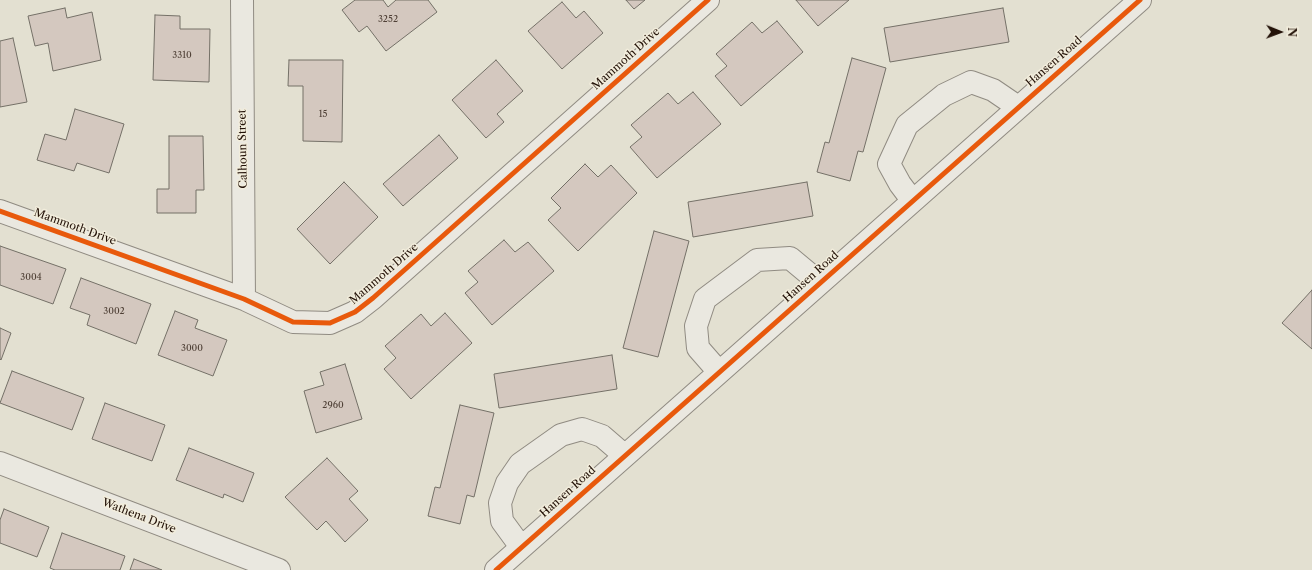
<!DOCTYPE html>
<style>
body{margin:0}
#map{position:relative;width:1312px;height:570px;overflow:hidden;background:#e3e0d1;font-family:"Libre Caslon Text",serif}
canvas{display:block}
.north{position:absolute;left:1260px;top:12px;width:40px;height:40px;-webkit-text-stroke:3px #f2eddc;paint-order:stroke;rotate:91deg;font-size:11px;font-weight:700;line-height:16px;text-align:center;color:#231208}
.north::after{content:'';display:block;margin:auto;width:14px;height:18px;background:#231208;clip-path:polygon(50% 0,100% 100%,50% 72%,0 100%)}
</style>
<div id="map">
<canvas width="1312" height="570"></canvas>
<div class="north">N</div>
</div>
<script>
const g = document.querySelector('canvas').getContext('2d');
g.lineJoin = 'round';
function paint(path, color) {
  g.fillStyle = color;
  g.fill(path, 'evenodd');
}
function toPath(rows) {
  const path = new Path2D();
  for (const r of rows) {
    path.moveTo(r[0], r[1]);
    for (let i = 2; i < r.length; i += 2) path.lineTo(r[i], r[i + 1]);
  }
  return path;
}
function strokePath(path, color, width, dash) {
  g.strokeStyle = color;
  g.lineWidth = width;
  g.lineCap = dash ? 'butt' : 'round';
  g.setLineDash(dash || []);
  g.stroke(path);
}
function drawText(font, color, halo, rows, align = 'center') {
  g.font = font + ' "Libre Caslon Text",serif';
  g.lineWidth = 3;
  g.setLineDash([]);
  g.textBaseline = 'middle';
  g.strokeStyle = halo;
  g.fillStyle = color;
  for (const [text, x, y, turn = 0] of rows) {
    g.save();
    g.translate(x, y);
    g.rotate((+turn || 0) * Math.PI / 180);
    g.textAlign = isNaN(turn) ? turn : align;
    if (halo) g.strokeText(text, 0, 0);
    g.fillText(text, 0, 0);
    g.restore();
  }
}
const building = toPath([
 [355,0,383,0,388,7,396,0,428,0,437,12,386,51,367,26,359,32,342,10,355,0],
 [626,0,645,0,634,9,626,0],
 [796,0,849,0,818,26,796,0],
 [562,2,576,18,584,11,603,33,562,69,528,31,562,2],
 [65,8,67,18,92,12,101,60,53,71,48,43,35,46,28,16,65,8],
 [1003,8,1009,42,890,62,884,28,1003,8],
 [155,15,180,16,180,29,210,29,209,82,153,80,155,15],
 [777,21,803,52,741,106,715,76,727,66,716,54,752,22,762,33,777,21],
 [13,38,27,102,0,107,0,41,13,38],
 [852,58,886,68,863,152,858,151,850,181,817,172,825,142,829,143,852,58],
 [289,60,343,60,342,142,303,141,303,86,288,86,289,60],
 [496,60,523,91,497,114,504,122,486,138,452,100,496,60],
 [693,92,721,124,657,178,630,147,642,137,631,125,668,93,678,104,693,92],
 [75,109,124,124,109,173,77,163,74,171,37,160,45,134,66,140,75,109],
 [439,135,458,158,403,206,383,184,439,135],
 [169,136,203,136,204,190,196,190,196,213,157,213,157,189,169,189,169,136],
 [585,164,598,177,611,165,637,193,578,251,548,220,561,208,551,198,585,164],
 [344,182,378,217,330,264,297,229,344,182],
 [807,182,813,216,693,237,688,202,807,182],
 [654,231,689,241,658,357,623,348,654,231],
 [504,240,515,252,528,242,554,271,492,325,465,293,478,282,468,271,504,240],
 [0,246,66,269,53,304,0,285,0,246],
 [81,278,151,304,136,344,87,325,90,315,70,308,81,278],
 [1312,290,1312,349,1282,323,1312,290],
 [175,311,198,320,195,328,227,340,213,376,158,355,175,311],
 [445,313,472,343,411,399,384,369,396,358,385,346,421,314,431,326,445,313],
 [0,328,11,333,1,360,0,359,0,328],
 [612,355,617,389,499,408,494,374,612,355],
 [345,364,362,419,316,433,304,391,324,385,320,372,345,364],
 [12,371,84,398,72,430,0,403,12,371],
 [105,403,165,425,152,461,92,439,105,403],
 [460,405,494,413,474,497,467,495,460,524,428,516,435,487,440,488,460,405],
 [189,448,254,473,243,502,224,494,223,498,176,480,189,448],
 [327,458,358,491,349,499,368,520,345,542,326,521,317,530,285,497,327,458],
 [4,509,49,527,37,557,0,543,0,520,4,509],
 [62,533,125,556,120,570,55,570,50,568,62,533],
 [134,559,162,570,130,570,134,559]
]);
paint(building, '#d4c8bf');
strokePath(building, '#747067', 1);
const minor = toPath([
 [242,0,244,299],
 [912,200,900,184,889,164,907,125,944,95,971,82,993,90,1018,107],
 [0,211,244,299,293,322,330,323,355,312,373,298,708,0],
 [719,372,698,348,696,326,705,299,757,260,790,258,820,283],
 [0,463,279,570],
 [521,547,502,521,500,503,507,483,520,464,561,435,582,429,602,436,624,455],
 [496,570,1140,0]
]);
strokePath(minor, '#908b82', 24);
strokePath(minor, '#eae8e0', 22);
strokePath(toPath([
 [0,211,244,299,293,322,330,323,355,312,373,298,708,0],
 [496,570,1140,0]
]), '#e8590c', 5);
drawText('9px', '#4f4036', null, [
 ["3252",388,19],
 ["3310",182,55],
 ["15",323,114],
 ["3004",31,277],
 ["3002",114,311],
 ["3000",192,348],
 ["2960",333,405]
]);
drawText('11px', '#231208', '#f2eddc', [
 ["Mammoth Drive",626,59,-42],
 ["Hansen Road",1054,62,-41],
 ["Calhoun Street",243,149,-91],
 ["Mammoth Drive",75,227,20],
 ["Mammoth Drive",384,274,-41],
 ["Hansen Road",811,277,-42],
 ["Hansen Road",568,492,-42],
 ["Wathena Drive",139,516,21]
]);
</script>
